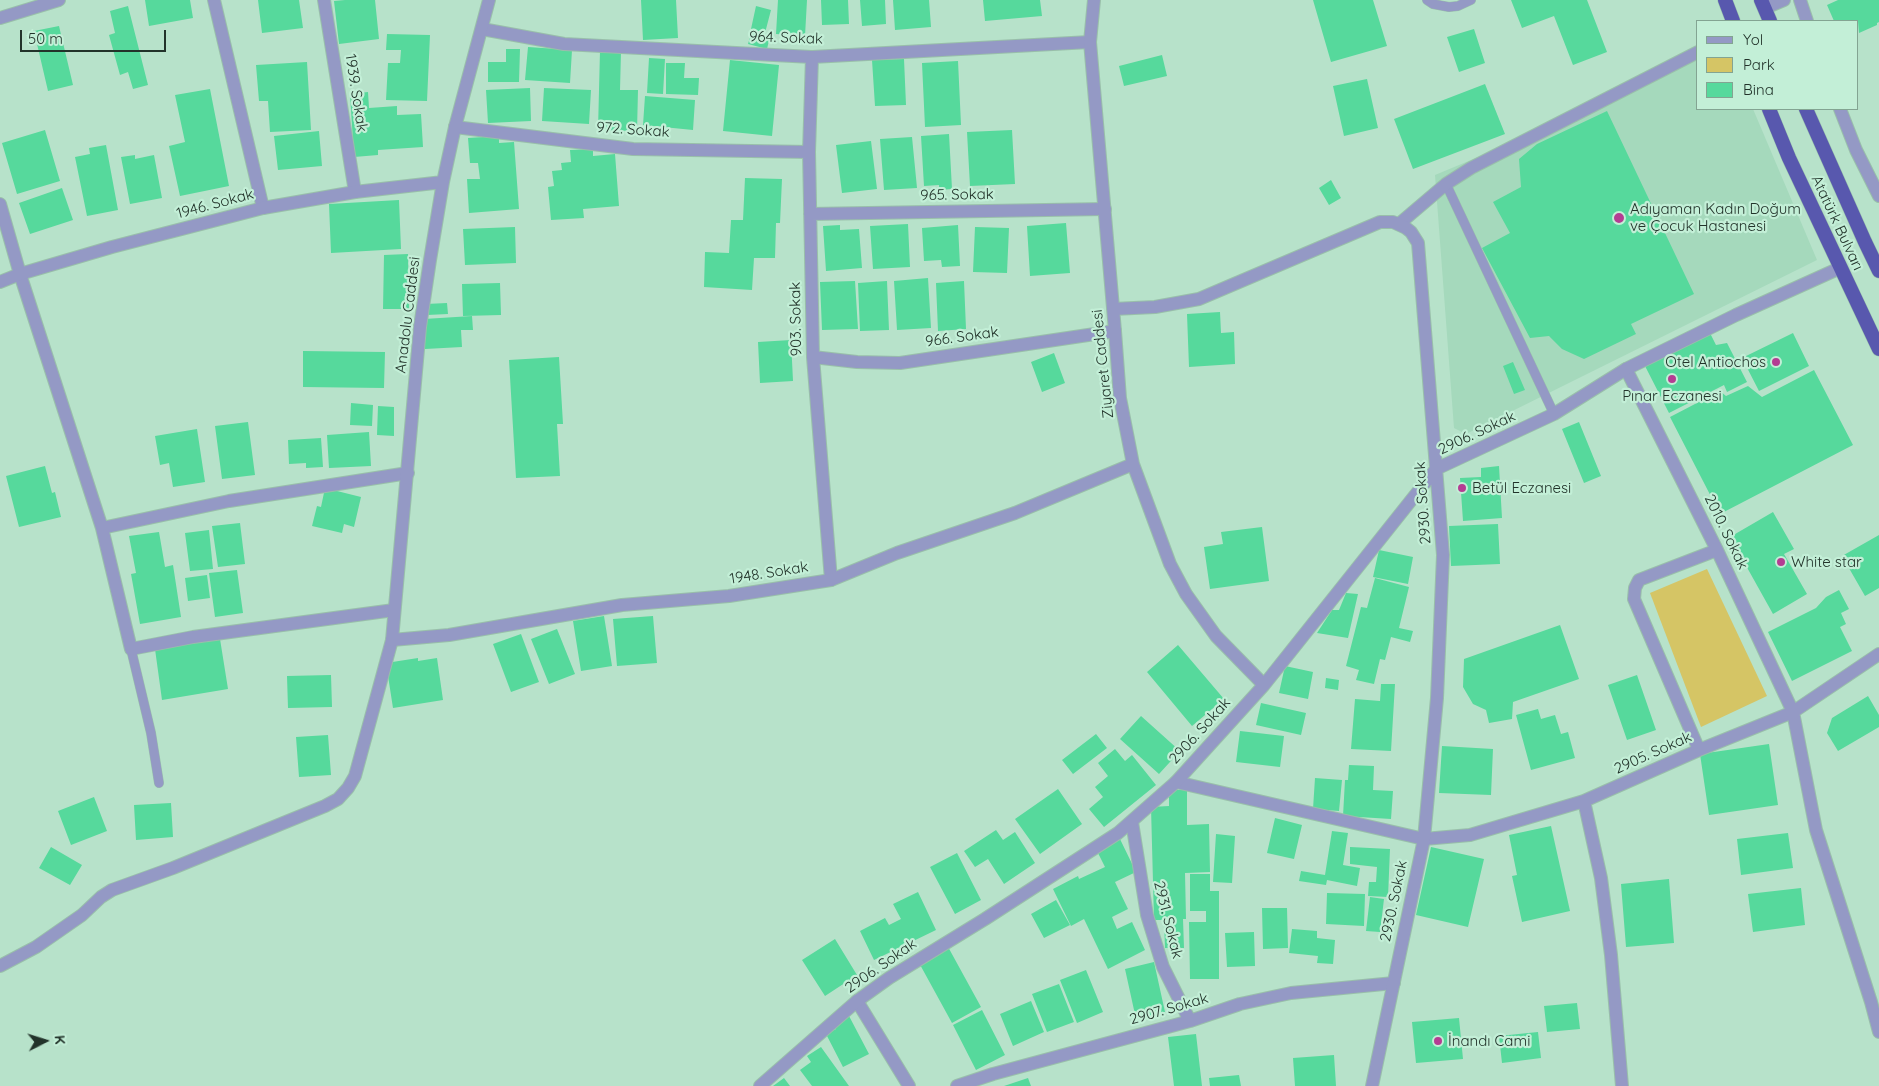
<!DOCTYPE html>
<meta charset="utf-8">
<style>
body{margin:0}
#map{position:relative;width:1879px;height:1086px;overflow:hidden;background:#b7e2ca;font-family:Quicksand,sans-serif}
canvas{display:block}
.legend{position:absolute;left:1696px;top:20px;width:162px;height:90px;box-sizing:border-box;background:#c3efd7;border:1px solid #83a492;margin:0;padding:6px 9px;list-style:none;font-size:15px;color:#22332a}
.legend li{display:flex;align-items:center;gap:10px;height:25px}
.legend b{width:25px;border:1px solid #83a492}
.north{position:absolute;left:20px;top:1016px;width:50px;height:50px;-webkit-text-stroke:4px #c3efd7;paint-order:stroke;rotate:85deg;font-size:14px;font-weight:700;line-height:20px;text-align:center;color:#22332a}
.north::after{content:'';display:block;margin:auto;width:18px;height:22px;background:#22332a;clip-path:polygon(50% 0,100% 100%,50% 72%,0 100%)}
.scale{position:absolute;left:20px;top:30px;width:146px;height:22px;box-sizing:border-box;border:2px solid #22332a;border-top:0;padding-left:6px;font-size:15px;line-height:18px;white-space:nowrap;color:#22332a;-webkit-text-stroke:4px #c3efd7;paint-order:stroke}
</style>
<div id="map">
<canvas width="1879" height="1086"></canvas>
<ul class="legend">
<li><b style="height:6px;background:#9499c5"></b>Yol</li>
<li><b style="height:14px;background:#d5c565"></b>Park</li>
<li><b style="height:14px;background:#56d99c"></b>Bina</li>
</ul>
<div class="north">K</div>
<div class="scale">50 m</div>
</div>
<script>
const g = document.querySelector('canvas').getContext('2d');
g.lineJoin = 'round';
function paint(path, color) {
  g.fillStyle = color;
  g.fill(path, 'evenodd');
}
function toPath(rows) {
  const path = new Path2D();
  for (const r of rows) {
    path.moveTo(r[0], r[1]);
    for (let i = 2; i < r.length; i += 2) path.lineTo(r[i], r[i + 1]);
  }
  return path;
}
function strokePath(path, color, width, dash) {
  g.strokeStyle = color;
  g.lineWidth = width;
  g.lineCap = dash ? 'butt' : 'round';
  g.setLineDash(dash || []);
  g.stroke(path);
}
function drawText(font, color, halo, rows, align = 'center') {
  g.font = font + ' Quicksand,sans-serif';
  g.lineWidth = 4.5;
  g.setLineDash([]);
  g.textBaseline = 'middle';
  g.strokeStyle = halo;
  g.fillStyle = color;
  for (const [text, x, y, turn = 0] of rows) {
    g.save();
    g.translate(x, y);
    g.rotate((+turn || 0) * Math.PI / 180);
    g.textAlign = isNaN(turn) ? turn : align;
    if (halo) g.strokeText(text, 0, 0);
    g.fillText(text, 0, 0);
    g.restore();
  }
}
paint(toPath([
 [1698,51,1698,109,1753,109,1817,260,1466,434,1454,428,1435,175,1591,110]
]), '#a5d9bc');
paint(toPath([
 [1707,569,1767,696,1701,727,1650,593]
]), '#d5c565');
paint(toPath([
 [145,0,190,0,193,18,149,26],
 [258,0,299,0,303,28,262,33],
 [345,0,375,0,379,39,339,44,334,1],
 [641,0,676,0,678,38,643,40],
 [778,0,807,0,805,36,776,34],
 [821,0,848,0,849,24,822,25],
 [860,0,885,0,886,24,862,26],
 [893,0,929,0,931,27,895,30],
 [983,0,1040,0,1042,16,985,21],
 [1313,0,1373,0,1387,46,1331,62],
 [1511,0,1587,0,1607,52,1573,65,1554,16,1522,28],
 [1838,0,1879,0,1879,22,1877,23,1877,25,1859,33,1858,21,1834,21,1827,5],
 [128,6,148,85,133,89,128,72,120,75,109,35,115,33,110,11],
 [756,6,771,10,765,33,751,29],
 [59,26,73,85,48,91,34,31],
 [1474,29,1485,63,1459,72,1447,37],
 [752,31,770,36,767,49,748,44],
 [387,34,430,35,427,101,386,100,388,63,400,63,401,50,386,50],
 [528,47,572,50,570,83,525,80],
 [506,49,520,49,519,82,488,82,488,62,506,62],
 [600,51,621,51,620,90,638,90,637,131,598,130],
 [1162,55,1167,76,1124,86,1119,66],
 [649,58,665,59,663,94,647,93],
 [904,59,906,105,875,106,872,60],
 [730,60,779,65,772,136,723,131],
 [958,61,961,125,925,127,922,63],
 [307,62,311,130,270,132,268,101,259,101,256,65],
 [666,63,685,63,684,78,699,78,698,95,666,94],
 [1367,79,1378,128,1344,136,1333,86],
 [1485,84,1505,134,1413,169,1394,119],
 [530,88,531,121,488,123,486,90],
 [544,88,591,90,589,124,542,121],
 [210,89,229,186,180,196,169,146,185,142,175,95],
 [368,92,369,108,397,106,397,115,421,114,423,147,378,150,378,155,354,157,350,94],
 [645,96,695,100,693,130,643,125],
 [1607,111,1694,294,1631,324,1636,334,1584,359,1562,349,1549,336,1530,338,1482,248,1510,233,1493,202,1521,187,1519,159,1537,144],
 [45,130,60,181,17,194,2,143],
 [1012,130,1015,184,970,186,967,132],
 [319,131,322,166,278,170,274,136],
 [949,134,952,189,939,190,939,185,924,186,921,136],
 [499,136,499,143,514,142,519,209,469,213,467,179,480,179,478,163,470,163,468,138],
 [912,137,917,188,884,190,880,139],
 [871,141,877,189,842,193,836,145],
 [106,145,118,210,87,216,75,157,90,154,89,148],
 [593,149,593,156,615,154,619,206,583,209,584,218,551,220,548,187,554,186,552,171,562,170,561,163,571,162,570,150],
 [135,155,135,159,154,155,162,198,130,204,121,157],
 [745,178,782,179,780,223,776,223,775,258,754,258,752,290,704,287,705,252,729,253,731,220,743,220],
 [1331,180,1341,198,1329,205,1319,188],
 [62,188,73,220,30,234,19,203],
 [399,200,401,249,331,253,329,204],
 [1066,223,1070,273,1030,276,1027,226],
 [908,224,910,267,873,269,870,226],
 [840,225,840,230,859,229,862,268,826,271,823,226],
 [958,225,960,266,942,267,941,260,924,261,922,228],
 [515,227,516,263,465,265,463,229],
 [975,227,1009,228,1007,273,973,272],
 [408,254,409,309,383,309,384,255],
 [928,278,931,328,897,330,894,281],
 [855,281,858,329,822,330,820,282],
 [887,281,889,330,860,331,858,283],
 [964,281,966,329,938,331,936,283],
 [500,283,501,315,463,316,462,284],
 [447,303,448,314,427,315,426,304],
 [1220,312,1221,333,1234,332,1235,364,1189,367,1187,314],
 [472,316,473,330,461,330,462,347,425,349,424,319],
 [1710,333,1716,345,1727,343,1747,382,1727,392,1724,385,1669,413,1645,366],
 [1793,333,1809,366,1759,391,1742,358],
 [791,340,793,381,760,383,758,342],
 [303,351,385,352,384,388,303,387],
 [1054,353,1065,383,1042,392,1031,362],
 [559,357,563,424,557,424,560,476,516,478,509,360],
 [1513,362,1525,390,1514,394,1503,366],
 [1814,370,1853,445,1720,514,1670,417,1720,391,1726,396,1748,386,1762,397],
 [351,403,373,405,372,426,350,425],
 [378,406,394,407,394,436,377,435],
 [248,422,255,475,222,479,215,426],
 [1579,422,1601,476,1584,483,1562,429],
 [197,429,205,482,173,487,169,463,160,465,155,436],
 [369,432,371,466,329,468,327,435],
 [321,438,323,467,306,468,306,463,289,464,288,440],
 [45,466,52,493,55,492,61,517,19,527,6,476],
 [1499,466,1502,518,1463,521,1460,478,1481,477,1481,468],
 [325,488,361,497,354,527,344,524,342,533,312,526,317,506,321,507],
 [1773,512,1794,549,1784,554,1807,594,1773,614,1730,537],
 [240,523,245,564,218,567,212,526],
 [1498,524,1500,564,1451,566,1449,526],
 [1262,527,1269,581,1210,589,1204,547,1223,544,1221,532],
 [209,530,213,569,190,571,185,533],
 [159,532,165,567,173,565,181,617,140,624,131,574,136,573,129,536],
 [1879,535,1879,588,1865,596,1842,556],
 [1379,550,1413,557,1408,584,1373,577],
 [237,570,243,613,215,617,209,573],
 [207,575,210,598,188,601,185,578],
 [1375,578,1409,587,1399,628,1413,631,1410,642,1391,637,1385,660,1380,659,1374,684,1356,680,1359,670,1346,666,1361,607,1367,608],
 [1839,590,1849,609,1841,613,1846,624,1840,627,1852,651,1792,681,1768,632,1816,608,1826,597],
 [1346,593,1358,594,1348,638,1317,633,1332,610,1339,610],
 [604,616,612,666,581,671,573,621],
 [653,616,657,663,617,666,613,619],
 [1560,625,1579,679,1513,702,1512,719,1489,723,1486,710,1473,704,1463,687,1464,659],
 [557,629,575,674,549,684,531,639],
 [521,634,539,682,511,692,493,644],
 [220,639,228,689,162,700,155,649],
 [1178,645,1224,699,1192,726,1147,672],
 [418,658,418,661,437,658,443,700,393,708,386,663],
 [1285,666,1313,672,1308,699,1279,693],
 [331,675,332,707,288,708,287,676],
 [1637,675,1656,730,1627,740,1608,685],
 [1326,678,1339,680,1338,690,1325,688],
 [1381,684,1395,684,1391,751,1351,749,1355,699,1380,701],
 [1868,696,1879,715,1879,727,1838,751,1827,733,1832,718],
 [1261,703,1306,713,1301,735,1256,725],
 [1538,709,1541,719,1555,715,1561,734,1568,732,1575,758,1531,770,1516,715],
 [1141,716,1180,751,1159,774,1120,739],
 [1240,731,1284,736,1280,767,1236,762],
 [1096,734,1107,748,1073,774,1062,760],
 [328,735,331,775,299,777,296,737],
 [1769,744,1778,805,1709,815,1700,754],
 [1442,746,1493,749,1491,795,1439,793],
 [1115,749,1125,761,1132,755,1156,785,1104,827,1089,809,1103,797,1095,787,1108,776,1098,763],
 [1349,765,1374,766,1373,790,1393,791,1391,819,1343,816,1345,780,1348,780],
 [1315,778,1342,780,1339,811,1313,809],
 [1058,789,1082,824,1040,854,1015,819],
 [1169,790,1187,790,1187,825,1209,824,1210,872,1185,873,1186,919,1183,919,1184,948,1165,948,1164,920,1154,920,1151,807,1169,806],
 [94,797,107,831,71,845,58,811],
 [171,803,173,837,136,840,134,805],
 [1275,818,1302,825,1294,859,1267,853],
 [1551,826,1570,911,1522,922,1512,876,1517,875,1509,835],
 [996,830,1003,840,1015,832,1035,863,1004,884,988,859,975,867,964,851],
 [1332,831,1348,833,1343,865,1360,868,1357,886,1327,880,1326,885,1299,881,1301,871,1325,875],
 [1788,833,1793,868,1741,875,1737,839],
 [1216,834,1235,836,1232,883,1213,882],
 [1119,837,1136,872,1115,882,1128,909,1112,917,1117,929,1132,922,1145,950,1108,969,1084,919,1071,926,1053,889,1078,876,1079,879,1105,867,1096,849],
 [51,847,82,865,70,885,39,868],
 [1350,847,1390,849,1388,897,1368,896,1369,882,1376,882,1377,867,1350,864],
 [1431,847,1484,859,1468,927,1416,915],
 [957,853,981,900,955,914,930,867],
 [1190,874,1210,874,1210,891,1219,891,1219,979,1190,979,1189,922,1206,922,1206,911,1190,911],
 [1669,879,1674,943,1626,947,1621,884],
 [1801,888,1805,925,1753,932,1748,894],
 [918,892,936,930,874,960,860,931,885,918,889,925,901,919,893,904],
 [1327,893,1365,894,1364,926,1326,924],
 [1370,897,1384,899,1380,932,1366,931],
 [1056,900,1070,925,1044,938,1031,914],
 [1262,908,1287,908,1288,948,1263,949],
 [1292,929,1317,931,1317,938,1335,940,1333,964,1317,963,1318,956,1289,953],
 [1254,932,1255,966,1227,967,1225,933],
 [835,939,857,975,825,996,802,960],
 [947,945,981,1007,952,1023,918,961],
 [1154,962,1165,1012,1136,1019,1125,969],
 [1086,970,1103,1012,1077,1023,1060,980],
 [1059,984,1074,1022,1047,1032,1032,994],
 [1031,1001,1044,1032,1013,1046,1000,1014],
 [1577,1003,1580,1029,1547,1032,1544,1006],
 [982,1010,1005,1055,976,1070,953,1025],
 [849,1016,869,1054,843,1067,826,1034,836,1029,834,1025],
 [1459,1018,1463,1059,1416,1063,1412,1022],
 [1538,1032,1541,1058,1502,1063,1499,1036],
 [1196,1034,1202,1086,1174,1086,1168,1037],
 [821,1047,849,1086,812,1086,800,1070,811,1062,807,1056],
 [1334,1055,1336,1086,1295,1086,1293,1058],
 [1239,1075,1241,1086,1210,1086,1209,1078],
 [784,1078,790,1086,773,1086],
 [1028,1078,1031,1086,1004,1086]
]), '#56d99c');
const service = toPath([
 [1427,0,1433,4,1449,7,1458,6,1471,0],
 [1446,184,1554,414],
 [131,649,151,733,159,783]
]);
const minor = toPath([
 [214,0,263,208],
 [324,0,355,192],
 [1765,8,1784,0],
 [0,18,59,0],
 [482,29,564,44,812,57,1090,42],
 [812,57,809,152,813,357,831,580],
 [455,127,633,149,809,152],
 [0,204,20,274,102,528,131,649,193,637,394,610],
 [810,214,1105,209],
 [1399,224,1446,184,1471,168,1698,52],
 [813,357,857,362,900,363,1115,331],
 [1626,369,1717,550,1793,712,1816,830,1871,1002,1879,1032],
 [102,528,229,501,408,473],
 [1699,750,1634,599,1635,588,1639,580,1717,550],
 [1176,782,1424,839,1470,835,1584,801,1699,750,1793,712,1879,654],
 [1584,801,1601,878,1611,955,1622,1086],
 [1132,822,1147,915,1163,967,1190,1021],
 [0,966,36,947,82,915,101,897,112,890,173,868,325,806,338,799,348,788,355,776,392,640],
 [857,1001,909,1086],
 [957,1086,993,1074,1190,1021,1240,1004,1291,993,1394,983]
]);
const tertiary = toPath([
 [489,0,455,127,443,182,430,260,420,327,392,640,449,635,622,605,729,596,831,580,897,553,1015,513,1133,464],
 [1094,0,1090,42,1115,331,1120,398,1133,464,1170,564,1186,594,1216,636,1264,685],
 [1800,0,1807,21],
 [1840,109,1856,150,1879,196],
 [0,282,20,274,112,247,263,208,355,192,443,182],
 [1113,309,1155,307,1199,299,1380,222,1393,222,1406,228,1411,232,1418,243,1443,555,1437,698,1424,839,1372,1086],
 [760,1086,857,1001,889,978,985,919,1118,833,1176,782,1264,685,1436,469,1554,414,1626,369,1736,315,1840,268]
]);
const trunk = toPath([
 [1725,0,1733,21],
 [1761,0,1770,21],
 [1769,109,1789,158,1879,349],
 [1806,109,1865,242,1879,271]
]);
strokePath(service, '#99bfaa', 10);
strokePath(minor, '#99bfaa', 14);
strokePath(tertiary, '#99bfaa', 14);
strokePath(trunk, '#99bfaa', 15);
strokePath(service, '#9499c5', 9);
strokePath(minor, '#9499c5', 12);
strokePath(tertiary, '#9499c5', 12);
strokePath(trunk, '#5858ae', 14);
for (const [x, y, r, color] of [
 [1619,218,6,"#b43d93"],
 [1776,362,5,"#b43d93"],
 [1672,379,5,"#b43d93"],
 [1462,488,5,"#b43d93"],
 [1781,562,5,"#b43d93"],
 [1438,1041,5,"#b43d93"]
]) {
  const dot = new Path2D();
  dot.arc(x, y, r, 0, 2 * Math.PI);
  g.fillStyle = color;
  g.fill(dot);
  strokePath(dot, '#c3efd7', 2);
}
drawText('15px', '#22332a', '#c3efd7', [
 ["964. Sokak",786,38,2],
 ["1939. Sokak",356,93,81],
 ["972. Sokak",633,130,4],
 ["965. Sokak",957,195,-1],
 ["1946. Sokak",215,204,-15],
 ["Atatürk Bulvarı",1837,223,65],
 ["Anadolu Caddesi",408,315,-83],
 ["903. Sokak",796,319,-91],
 ["966. Sokak",962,337,-8],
 ["Ziyaret Caddesi",1103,364,-96],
 ["2906. Sokak",1477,433,-25],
 ["2930. Sokak",1423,503,-94],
 ["2010. Sokak",1726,532,64],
 ["1948. Sokak",769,573,-9],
 ["2906. Sokak",1200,731,-48],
 ["2905. Sokak",1653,753,-24],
 ["2930. Sokak",1394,901,-78],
 ["2931. Sokak",1168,920,76],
 ["2906. Sokak",881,966,-35],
 ["2907. Sokak",1169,1009,-16]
]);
drawText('15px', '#22332a', '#c3efd7', [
 ["Adıyaman Kadın Doğum",1630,209],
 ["ve Çocuk Hastanesi",1630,226],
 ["Otel Antiochos",1766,362,"right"],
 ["Pınar Eczanesi",1672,396,"center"],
 ["Betül Eczanesi",1472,488],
 ["White star",1791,562],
 ["İnandı Cami",1448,1041]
], 'left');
</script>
